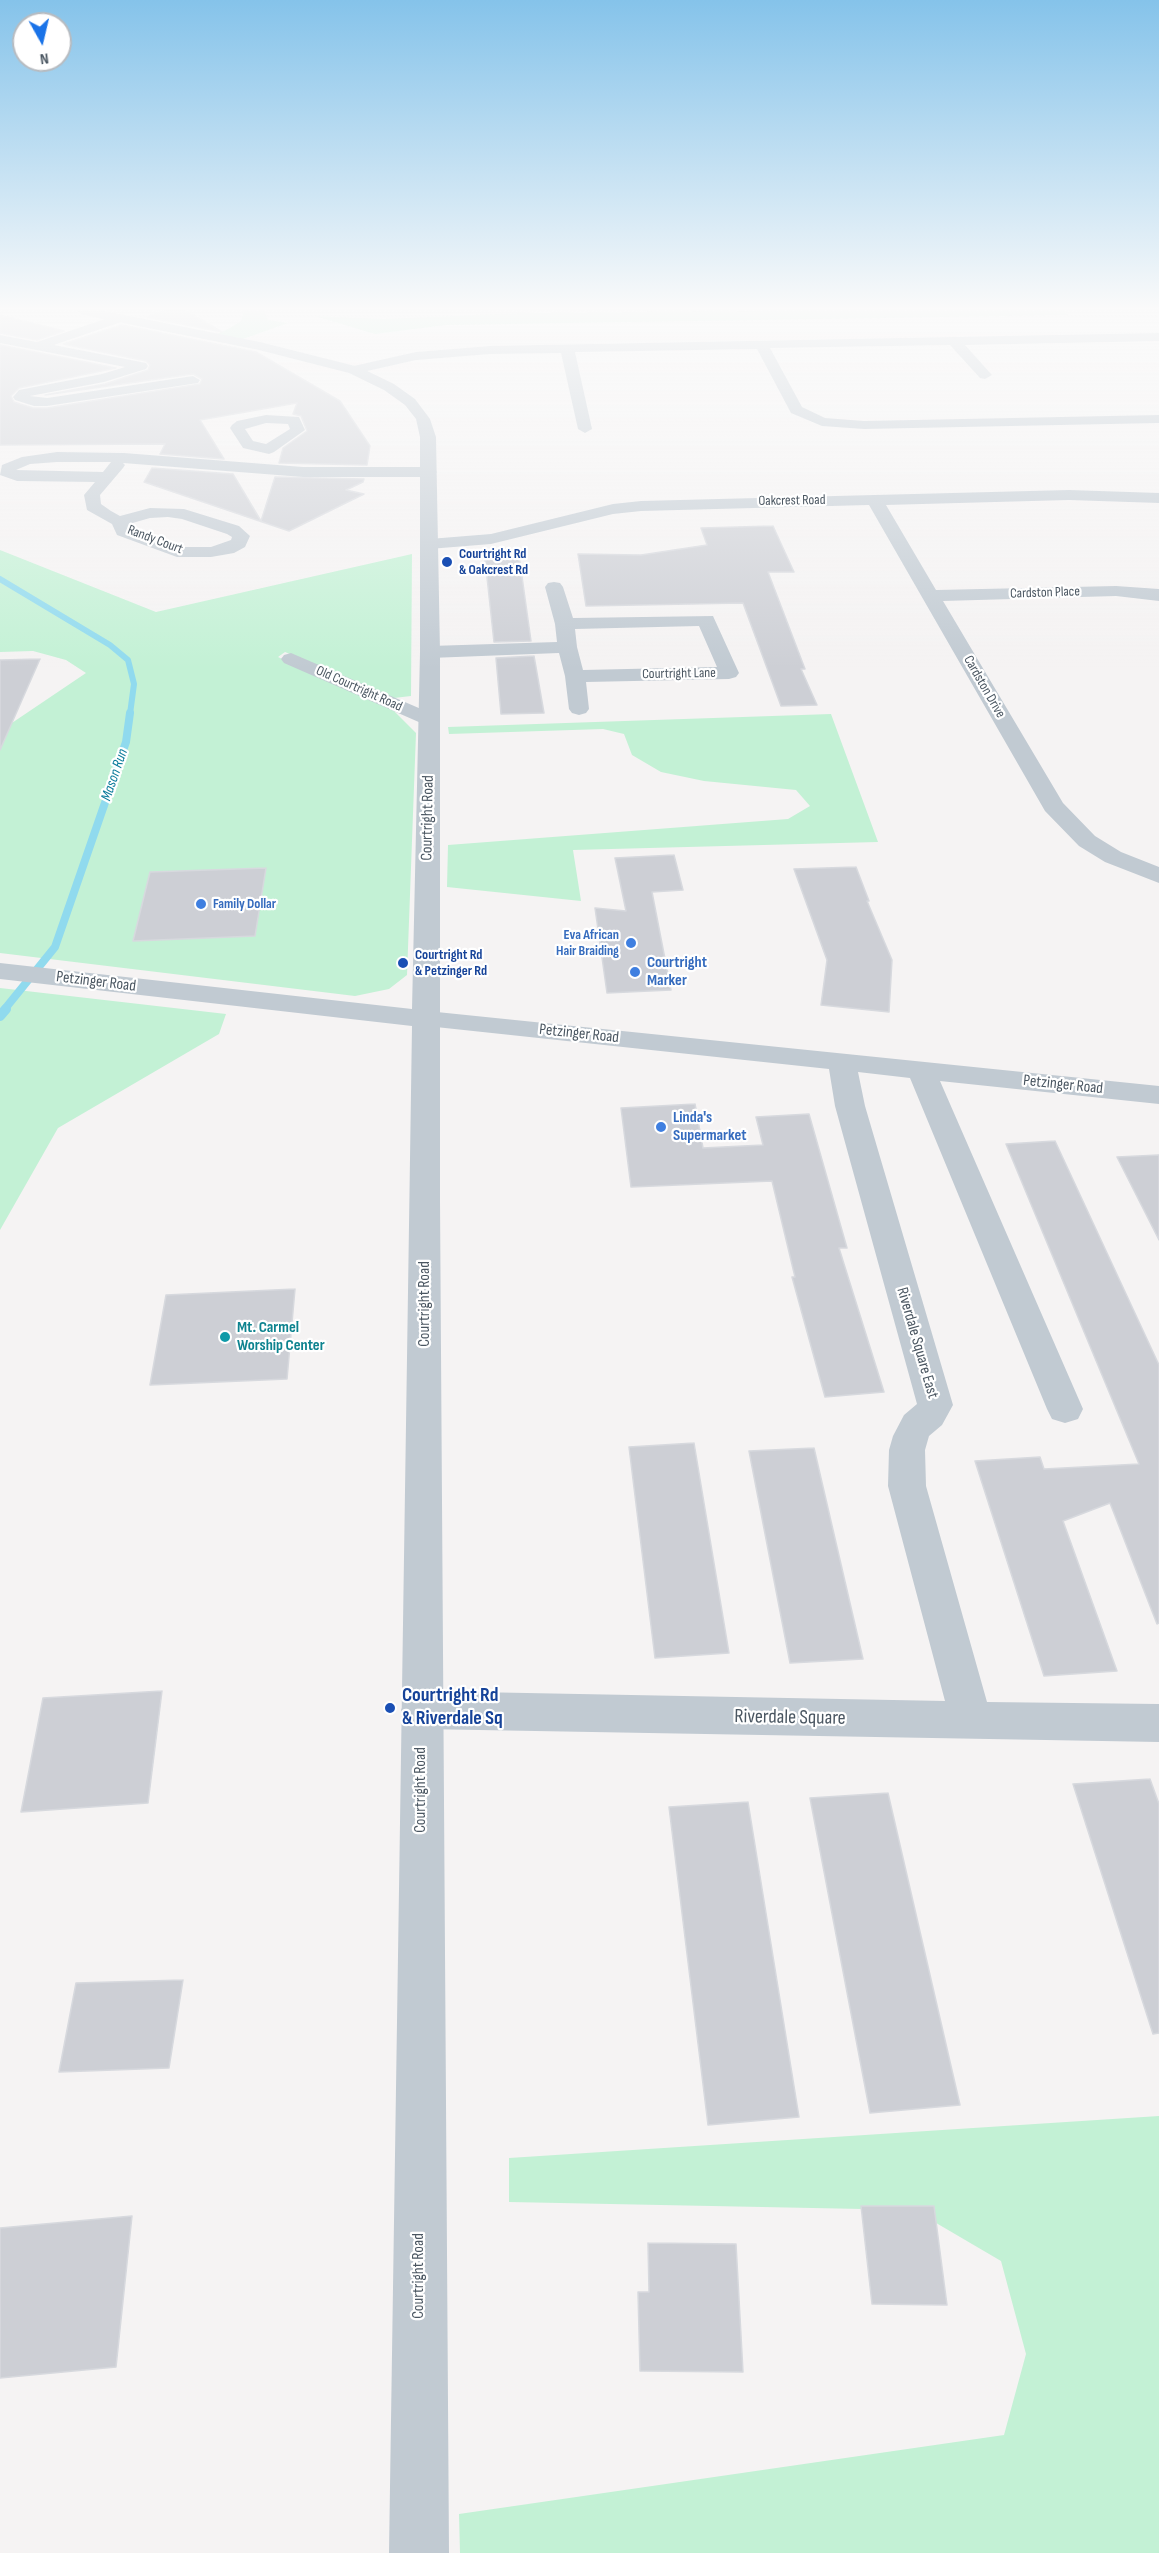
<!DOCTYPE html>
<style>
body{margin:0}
#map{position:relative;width:1159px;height:2553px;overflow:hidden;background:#f5f3f3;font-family:"Sofia Sans Condensed",sans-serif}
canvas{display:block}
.north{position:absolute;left:12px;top:12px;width:60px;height:60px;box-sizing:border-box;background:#fff;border:2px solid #b7bbc0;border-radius:50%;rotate:172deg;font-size:16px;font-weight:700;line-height:24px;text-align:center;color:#4a5661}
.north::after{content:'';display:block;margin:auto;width:21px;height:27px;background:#1a73e8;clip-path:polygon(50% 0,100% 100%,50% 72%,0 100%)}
</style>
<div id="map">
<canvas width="1159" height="2553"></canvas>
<div class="north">N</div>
</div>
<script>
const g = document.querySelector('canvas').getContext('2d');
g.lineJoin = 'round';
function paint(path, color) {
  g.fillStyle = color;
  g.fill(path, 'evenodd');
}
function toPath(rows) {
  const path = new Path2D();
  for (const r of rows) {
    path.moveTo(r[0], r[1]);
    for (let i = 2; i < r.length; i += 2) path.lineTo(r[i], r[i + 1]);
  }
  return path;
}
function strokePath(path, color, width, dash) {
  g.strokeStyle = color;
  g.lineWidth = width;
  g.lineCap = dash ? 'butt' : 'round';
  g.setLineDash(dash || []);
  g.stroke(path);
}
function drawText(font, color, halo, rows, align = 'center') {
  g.font = font + ' "Sofia Sans Condensed",sans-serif';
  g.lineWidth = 4.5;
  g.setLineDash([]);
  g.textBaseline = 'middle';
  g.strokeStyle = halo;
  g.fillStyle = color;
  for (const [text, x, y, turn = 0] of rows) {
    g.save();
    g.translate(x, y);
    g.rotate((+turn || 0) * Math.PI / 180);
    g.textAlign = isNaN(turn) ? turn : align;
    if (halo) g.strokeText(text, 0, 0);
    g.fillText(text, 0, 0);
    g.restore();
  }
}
paint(toPath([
 [244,311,264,311,268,320,288,323,243,339,217,334,230,328,241,321],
 [760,311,1064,311,1068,315,446,325,375,334,315,316,383,319,520,313],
 [0,550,156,612,412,554,411,696,394,698,285,652,278,657,392,709,416,733,407,975,389,989,355,996,0,953,0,731,86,673,66,660,33,651,0,652],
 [831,714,878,842,573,850,581,901,447,887,448,845,788,819,810,806,796,790,704,781,661,772,632,755,624,734,603,729,449,734,448,727],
 [0,988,226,1014,219,1034,58,1128,0,1230],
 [1159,2116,1159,2553,460,2553,459,2514,1004,2435,1026,2354,1001,2261,914,2210,509,2202,509,2158]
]), '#c3f1d5');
strokePath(toPath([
 [0,579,110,645,128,660,134,684,130,714]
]), '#90daee', 6);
strokePath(toPath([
 [4,1010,55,947,126,742,130,713]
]), '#90daee', 8);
strokePath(toPath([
 [0,1016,6,1009]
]), '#90daee', 10);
const building = toPath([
 [164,311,186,311,222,332,146,317,164,311],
 [0,315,64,331,37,340,0,333,0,315],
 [122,325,256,352,340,401,370,446,367,465,279,463,283,448,307,431,301,416,293,414,297,403,200,420,224,459,160,454,165,444,0,445,0,345,116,368,19,388,11,396,14,402,33,408,47,408,200,384,202,379,193,374,45,395,105,384,148,370,150,365,146,361,63,344,122,325],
 [152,468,233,474,261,521,275,477,364,479,363,482,346,490,364,494,289,531,144,482,152,468],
 [773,526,794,572,768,572,805,669,801,669,817,705,781,706,743,603,586,606,578,554,641,555,707,545,701,528,773,526],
 [519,555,531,641,494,642,485,559,519,555],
 [534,656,544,713,501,714,496,658,534,656],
 [40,659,0,750,0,660,40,659],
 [674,855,683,890,652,892,671,990,607,993,595,908,626,911,615,858,674,855],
 [856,867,869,901,867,901,892,960,889,1012,821,1005,827,960,794,869,856,867],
 [266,868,255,936,133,941,150,872,266,868],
 [695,1104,703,1148,763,1145,756,1117,809,1114,847,1248,839,1248,884,1392,825,1397,792,1277,795,1277,772,1181,631,1187,621,1108,695,1104],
 [1055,1141,1159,1365,1159,1623,1157,1624,1110,1503,1063,1521,1117,1671,1044,1676,975,1461,1040,1457,1044,1469,1139,1464,1006,1144,1055,1141],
 [1159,1155,1159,1240,1117,1157,1159,1155],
 [295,1289,287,1379,150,1385,166,1295,295,1289],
 [694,1443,729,1653,655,1658,629,1447,694,1443],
 [814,1448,863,1659,790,1663,749,1451,814,1448],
 [162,1691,148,1803,21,1812,43,1698,162,1691],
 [1150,1779,1159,1804,1159,2033,1153,2034,1073,1784,1150,1779],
 [888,1793,960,2105,870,2113,810,1798,888,1793],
 [748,1802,799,2117,708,2125,669,1807,748,1802],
 [183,1980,169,2068,59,2072,76,1983,183,1980],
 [861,2206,934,2206,947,2305,872,2304,861,2206],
 [132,2216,116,2367,0,2378,0,2228,132,2216],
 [648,2243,736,2244,743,2372,640,2371,638,2292,649,2292,648,2243]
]);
paint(building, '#cdcfd5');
strokePath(building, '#d7d9de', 1.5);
paint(toPath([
 [117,315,123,319,121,322,54,345,146,363,148,366,146,369,104,382,30,396,47,398,193,376,200,380,198,383,47,406,34,406,15,400,13,397,19,390,102,374,125,367,0,343,0,335,37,342,117,315],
 [1159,333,1159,341,965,345,992,375,985,379,980,378,950,345,770,348,802,407,825,418,864,421,1159,415,1159,423,864,429,822,426,791,413,757,349,575,352,592,429,585,433,578,429,561,353,490,354,416,360,354,374,347,370,349,367,416,352,490,346,1159,333],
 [266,415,299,417,305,430,274,452,269,454,243,448,230,428,232,425,237,421,266,415],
 [266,423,288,424,290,429,266,444,253,441,245,429,266,423],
 [57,452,124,453,303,467,429,467,437,472,429,477,303,477,123,463,125,465,123,468,100,495,101,504,111,511,120,516,150,508,184,509,239,526,250,536,245,547,234,553,211,557,177,557,117,535,112,524,87,510,84,495,95,482,17,481,0,475,2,465,22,457,57,452],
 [57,462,111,462,103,472,16,470,30,464,57,462],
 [168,517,182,519,227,534,232,537,231,540,211,547,179,547,130,528,129,524,150,518,168,517],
 [1069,490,1159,493,1159,503,1069,500,886,505,936,590,1116,586,1159,589,1159,601,1116,596,943,601,1063,803,1095,836,1121,852,1159,867,1159,883,1105,862,1079,846,1045,811,869,505,641,511,613,514,491,544,429,549,423,548,420,544,423,540,429,539,491,534,613,504,641,501,1069,490],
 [554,582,560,583,563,587,573,618,713,616,739,673,736,677,729,679,586,682,589,709,586,713,579,715,572,713,569,709,565,676,559,653,430,658,423,656,420,652,423,648,430,646,557,642,555,624,545,587,548,583,554,582],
 [699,626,717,667,583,670,577,647,575,629,699,626],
 [291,653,435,715,439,719,435,723,428,725,421,723,284,663,281,659,284,655,291,653],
 [427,1011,1159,1086,1159,1104,940,1081,1083,1409,1078,1419,1065,1423,1052,1419,1047,1409,910,1078,858,1072,865,1106,953,1405,942,1425,929,1436,925,1450,926,1486,987,1702,1159,1704,1159,1742,422,1729,407,1723,401,1710,407,1697,422,1691,945,1701,888,1486,889,1450,893,1436,904,1415,917,1404,835,1106,829,1069,417,1025,413,1019,417,1013,427,1011]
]), '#c1cad2');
paint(toPath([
 [77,311,104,311,260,342,359,367,394,384,415,399,430,419,436,437,440,652,440,1201,449,2553,389,2553,412,1026,0,979,0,963,412,1009,420,652,420,437,416,419,405,405,384,390,349,373,259,350,83,315,77,311]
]), '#c1cad2');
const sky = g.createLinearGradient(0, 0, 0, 669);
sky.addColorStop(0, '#85c3ea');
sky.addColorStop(0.46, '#fafafa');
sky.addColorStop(1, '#fafafa00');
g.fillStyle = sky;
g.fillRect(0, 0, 1159, 669);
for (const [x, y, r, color] of [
 [447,562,6,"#1a4fb4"],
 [201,904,6,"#3f7fe0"],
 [631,943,6,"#3f7fe0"],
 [403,963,6,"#1a4fb4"],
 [635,972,6,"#3f7fe0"],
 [661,1127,6,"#3f7fe0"],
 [225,1337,6,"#0f9aa8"],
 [390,1708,6,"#1a4fb4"]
]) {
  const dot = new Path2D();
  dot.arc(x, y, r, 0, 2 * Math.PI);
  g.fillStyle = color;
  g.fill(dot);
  strokePath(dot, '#fff', 2);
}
drawText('14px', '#4a5661', '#fff', [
 ["Oakcrest Road",792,501,-1],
 ["Randy Court",155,540,21],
 ["Cardston Place",1045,593,-2],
 ["Courtright Lane",679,674,-1],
 ["Cardston Drive",984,687,60],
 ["Old Courtright Road",359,689,24]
]);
drawText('bold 14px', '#164399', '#fff', [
 ["Courtright Rd",459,554],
 ["& Oakcrest Rd",459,570],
 ["Courtright Rd",415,955],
 ["& Petzinger Rd",415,971]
], 'left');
drawText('bold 14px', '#366cbe', '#fff', [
 ["Family Dollar",213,904],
 ["Eva African",619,935,"right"],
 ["Hair Braiding",619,951,"right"]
], 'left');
drawText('italic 15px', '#0c7c9b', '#fff', [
 ["Mason Run",115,775,-71]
]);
drawText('16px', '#4a5661', '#fff', [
 ["Courtright Road",428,818,-89],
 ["Petzinger Road",96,982,7],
 ["Petzinger Road",579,1034,6],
 ["Petzinger Road",1063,1085,6],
 ["Courtright Road",425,1304,-90],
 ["Riverdale Square East",917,1343,74],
 ["Courtright Road",421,1790,-90],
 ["Courtright Road",419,2276,-90]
]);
drawText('bold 16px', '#366cbe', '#fff', [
 ["Courtright",647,963],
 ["Marker",647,981],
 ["Linda's",673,1118],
 ["Supermarket",673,1136]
], 'left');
drawText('bold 16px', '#0d838f', '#fff', [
 ["Mt. Carmel",237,1328],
 ["Worship Center",237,1346]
], 'left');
drawText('bold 20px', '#164399', '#fff', [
 ["Courtright Rd",402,1696],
 ["& Riverdale Sq",402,1719]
], 'left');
drawText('20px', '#4a5661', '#fff', [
 ["Riverdale Square",790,1718,1]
]);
</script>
